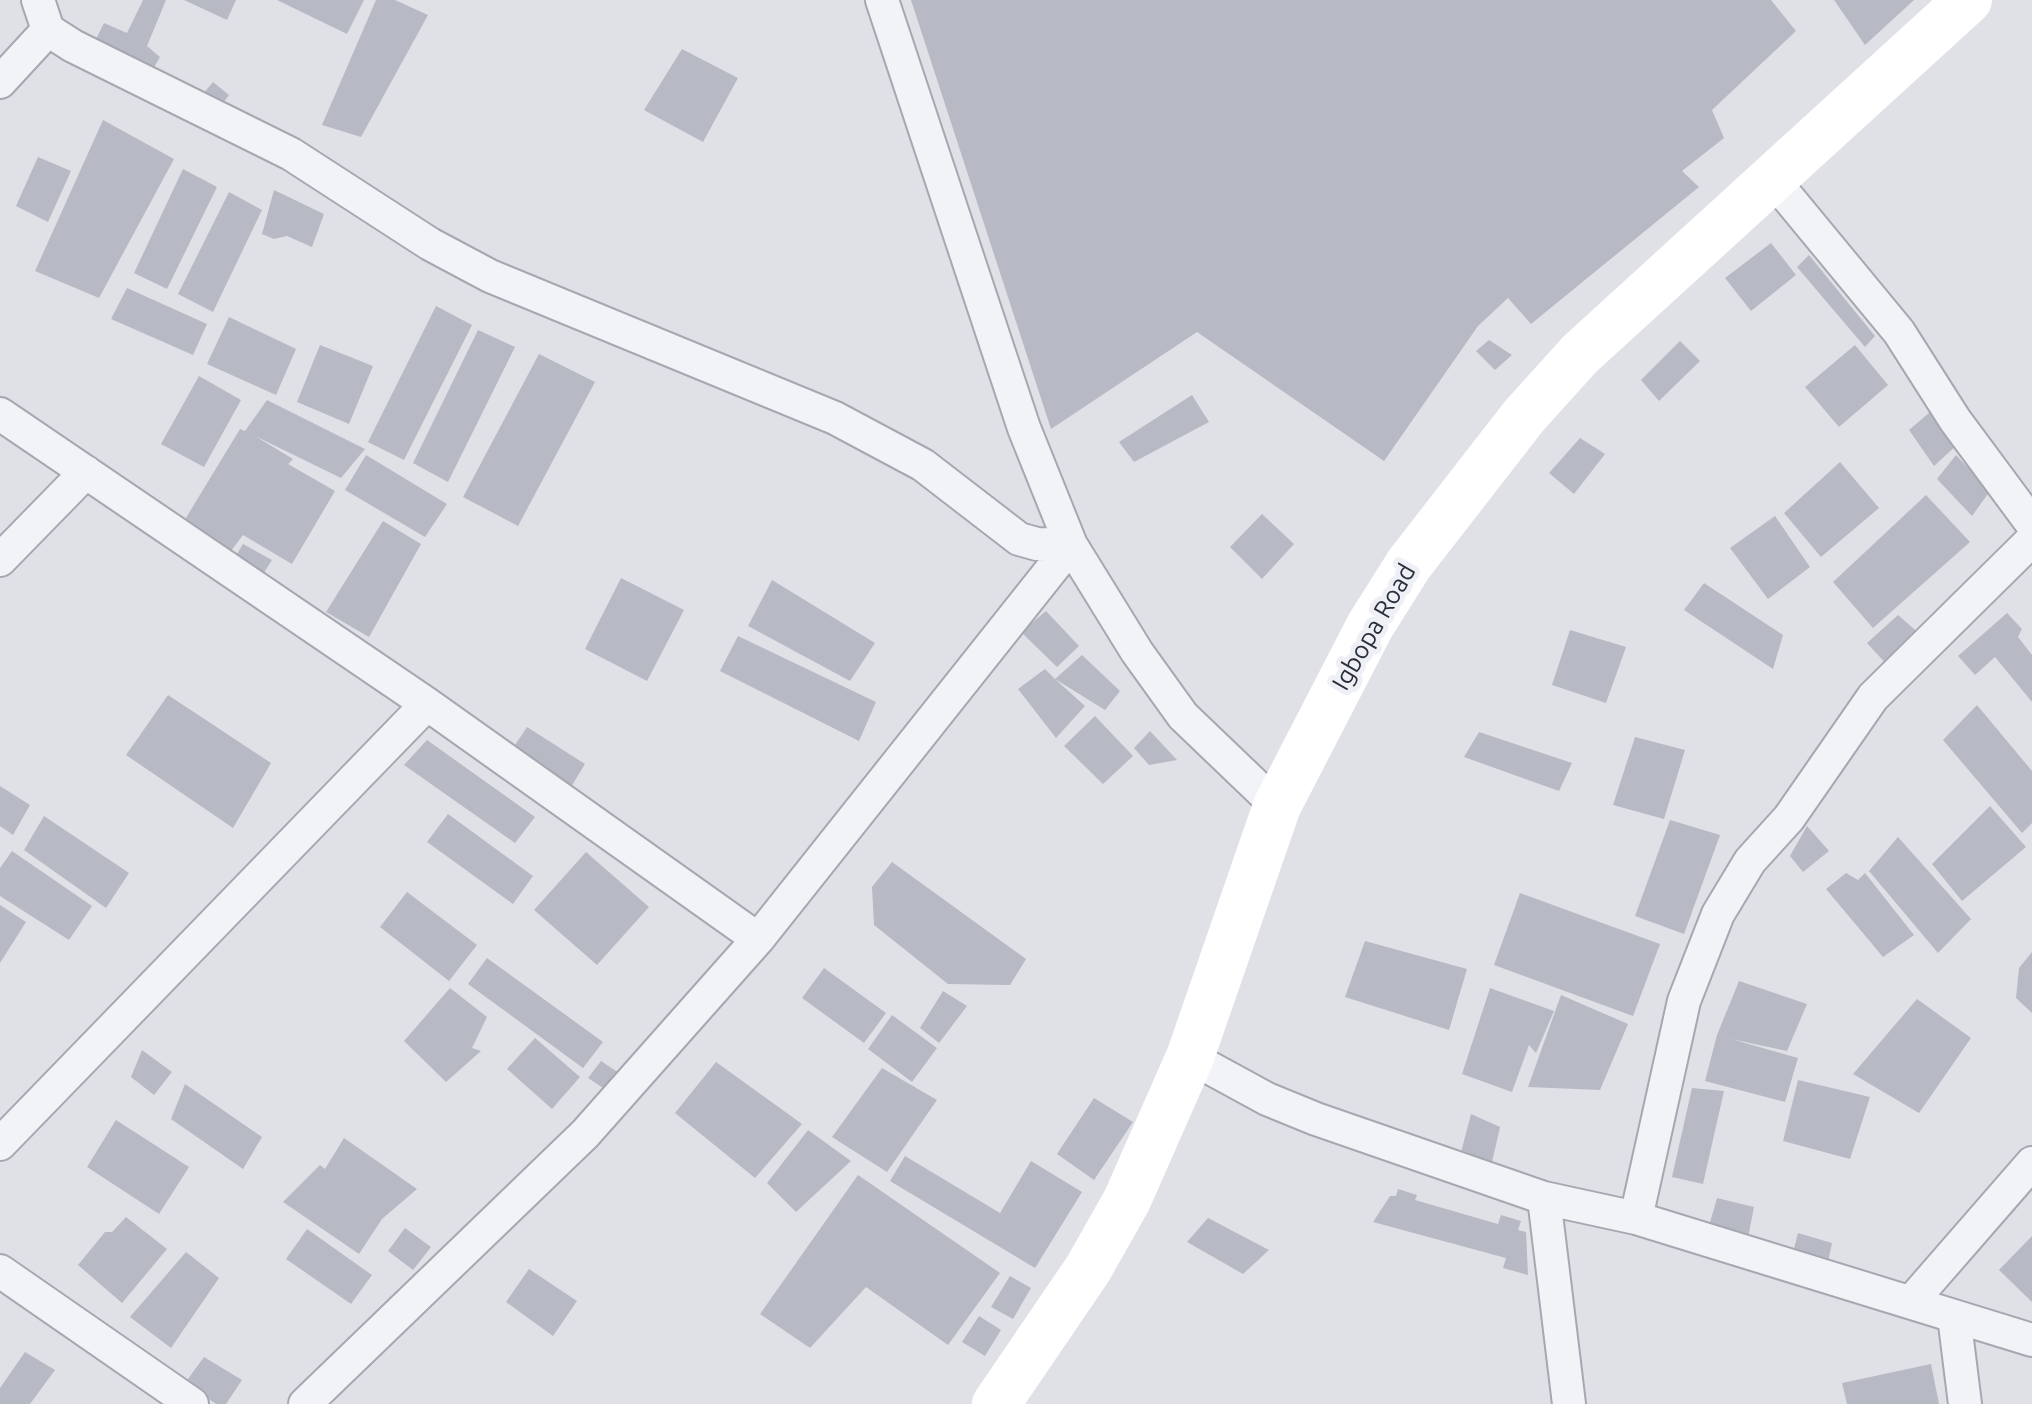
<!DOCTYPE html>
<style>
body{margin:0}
canvas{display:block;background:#dfe1e7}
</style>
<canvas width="2032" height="1404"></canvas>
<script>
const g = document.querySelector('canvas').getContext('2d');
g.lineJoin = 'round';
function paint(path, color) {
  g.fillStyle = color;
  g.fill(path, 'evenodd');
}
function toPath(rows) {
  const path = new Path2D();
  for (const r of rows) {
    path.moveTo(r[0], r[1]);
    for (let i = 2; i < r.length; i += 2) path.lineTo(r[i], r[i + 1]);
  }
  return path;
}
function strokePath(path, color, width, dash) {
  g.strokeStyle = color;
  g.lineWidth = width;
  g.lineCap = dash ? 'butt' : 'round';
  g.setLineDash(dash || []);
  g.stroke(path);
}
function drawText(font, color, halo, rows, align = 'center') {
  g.font = font + ' Ubuntu,sans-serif';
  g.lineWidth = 10;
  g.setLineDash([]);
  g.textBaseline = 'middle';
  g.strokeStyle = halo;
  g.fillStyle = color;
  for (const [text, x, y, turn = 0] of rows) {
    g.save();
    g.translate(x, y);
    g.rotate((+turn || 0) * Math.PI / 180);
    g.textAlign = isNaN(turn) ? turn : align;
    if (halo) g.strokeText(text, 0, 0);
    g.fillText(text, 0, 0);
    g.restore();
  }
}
paint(toPath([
 [143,0,166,0,147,46,160,57,152,71,93,45,104,23,127,33],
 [184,0,236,0,227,20],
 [277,0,364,0,347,34],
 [376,0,395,0,428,15,361,137,322,125],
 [911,0,1771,0,1796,31,1712,110,1724,138,1682,171,1699,187,1531,324,1508,298,1478,326,1384,461,1197,332,1051,429],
 [1834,0,1914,0,1865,45],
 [682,49,738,78,703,142,644,110],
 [213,82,229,95,218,110,199,99],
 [103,120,174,159,99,298,35,271],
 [38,157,71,171,48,222,16,206],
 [183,169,217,187,167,289,134,273],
 [274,190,324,214,312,247,287,236,274,239,262,234],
 [229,192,262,210,213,312,178,294],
 [1771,243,1796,275,1751,311,1725,278],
 [1809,255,1875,336,1865,347,1797,267],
 [127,288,207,324,193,355,111,319],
 [436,306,472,325,404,460,368,442],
 [229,317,296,349,276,395,207,364],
 [478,330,515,347,448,482,413,463],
 [1489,340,1512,355,1495,370,1476,351],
 [1680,341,1700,361,1659,401,1641,380],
 [320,345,373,366,349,424,297,402],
 [1855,345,1888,385,1839,427,1805,387],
 [539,354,595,382,518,526,463,497],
 [199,376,241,400,204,467,161,444],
 [1192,395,1209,422,1134,462,1119,442],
 [267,400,365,449,341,478,255,436,293,459,288,464,335,491,292,564,243,535,231,551,184,521,240,429,245,431],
 [1930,412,1958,444,1934,466,1909,430],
 [1580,438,1605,454,1574,494,1549,473],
 [366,455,447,504,425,537,345,490],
 [1956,455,1990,491,1972,516,1937,479],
 [1840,462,1879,508,1821,557,1784,513],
 [1926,495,1970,542,1873,628,1833,582],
 [1262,514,1294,544,1262,579,1230,547],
 [1775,516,1810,567,1768,599,1730,548],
 [383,521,421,544,369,637,326,612],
 [243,544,272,560,260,579,232,562],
 [621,578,684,610,647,681,585,649],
 [772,580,875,643,850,681,748,626],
 [1704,583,1783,635,1773,669,1684,610],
 [1046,611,1079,646,1057,667,1021,632],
 [2007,613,2022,629,2018,637,2032,655,2032,702,1995,657,1975,675,1958,656],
 [1898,615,1921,635,1890,668,1867,643],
 [1570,630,1626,647,1606,703,1552,685],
 [738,636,876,702,859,741,720,671],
 [1082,655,1120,691,1105,710,1055,679,1085,706,1056,738,1018,689,1045,669,1055,679],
 [168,695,271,763,233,828,126,755],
 [1977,705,2032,771,2032,823,2022,833,1943,740],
 [1095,716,1133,756,1103,784,1064,746],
 [527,727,585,764,571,787,511,751],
 [1150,731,1177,760,1149,765,1134,748],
 [1479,732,1572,763,1559,791,1464,757],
 [1635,737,1685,750,1664,819,1613,805],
 [427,740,535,817,515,843,404,765],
 [0,786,30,805,13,835,0,826],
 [1990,806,2026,847,1962,901,1932,864],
 [448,814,533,876,513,904,427,842],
 [44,816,129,873,106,908,24,850],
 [1670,820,1720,835,1684,934,1635,916],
 [1807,826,1829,851,1803,872,1790,856],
 [1898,837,1971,919,1938,953,1869,871],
 [12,851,92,906,69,940,0,896,0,868],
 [586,852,649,907,597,965,534,910],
 [892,862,1026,959,1010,985,948,984,874,925,872,887],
 [1846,873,1858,880,1865,873,1914,935,1883,957,1826,889],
 [407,892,477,945,449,981,380,927],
 [1520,893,1660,944,1633,1016,1494,965],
 [0,905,26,922,0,963],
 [1365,941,1467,969,1449,1030,1345,997],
 [2032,952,2032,1013,2016,998,2019,968],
 [487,958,603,1042,583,1068,468,984],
 [824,968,886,1013,864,1043,802,998],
 [1739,981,1807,1004,1787,1051,1731,1039,1798,1058,1785,1102,1705,1081,1717,1035],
 [450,988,487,1017,472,1048,481,1051,446,1082,404,1041],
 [1490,988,1554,1011,1536,1053,1529,1045,1512,1092,1462,1074],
 [943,991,967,1006,939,1043,920,1028],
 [1561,995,1628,1024,1600,1090,1528,1087],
 [1917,999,1971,1038,1919,1113,1853,1074],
 [892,1015,937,1048,912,1082,868,1049],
 [535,1038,580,1077,552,1109,507,1069],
 [142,1050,172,1072,154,1095,131,1077],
 [601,1061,625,1077,612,1094,588,1078],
 [716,1062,802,1124,755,1178,675,1113],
 [882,1068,937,1100,887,1172,832,1137],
 [1798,1080,1870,1097,1850,1159,1783,1141],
 [185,1084,262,1137,243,1169,171,1119],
 [1692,1088,1724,1091,1703,1184,1672,1177],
 [1094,1098,1133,1122,1094,1180,1057,1154],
 [1471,1114,1500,1127,1490,1171,1459,1160],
 [116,1120,189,1167,159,1214,87,1167],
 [808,1130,851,1161,796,1212,767,1183],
 [344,1138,417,1189,382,1219,359,1254,283,1202,320,1165,325,1169],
 [905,1156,1000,1213,1031,1161,1082,1192,1035,1268,890,1181],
 [858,1175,1000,1273,948,1345,866,1287,810,1348,760,1314],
 [1398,1189,1417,1195,1415,1200,1498,1224,1501,1215,1521,1221,1518,1230,1526,1232,1528,1275,1503,1268,1506,1258,1373,1222,1390,1196,1396,1196],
 [1717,1198,1754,1207,1747,1243,1707,1233],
 [126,1217,167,1249,122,1303,78,1265,105,1232,112,1232],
 [1208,1218,1269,1250,1243,1274,1187,1242],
 [405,1228,431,1247,413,1270,388,1251],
 [307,1229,372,1275,351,1304,286,1259],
 [1798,1233,1832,1243,1827,1267,1792,1256],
 [2032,1236,2032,1302,1999,1270],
 [186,1252,219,1278,171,1348,130,1317],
 [529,1269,577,1301,553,1336,506,1302],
 [1010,1276,1031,1288,1013,1319,991,1307],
 [979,1316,1001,1330,985,1356,962,1342],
 [25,1352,55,1370,30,1404,0,1404,0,1388],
 [204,1357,242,1380,226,1404,216,1404,185,1383],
 [1931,1364,1939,1404,1847,1404,1842,1383]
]), '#b7bac4');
const street = toPath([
 [38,0,48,30,73,46,291,154,430,244,490,276,835,418,923,465,1019,539,1037,544,1071,545],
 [882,0,1024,428,1071,545,1137,652,1183,716,1277,806],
 [0,82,48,30],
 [1771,177,1899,332,1955,420,2032,524],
 [0,414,427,704],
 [0,560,86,472],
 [1190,1057,1267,1099,1316,1119,1544,1198,1636,1218,2032,1340],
 [0,1144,427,704,758,939,1071,545],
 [1544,1198,1569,1404],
 [1636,1218,1684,1001,1718,914,1750,861,1789,818,1873,697,2032,540],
 [0,1271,192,1404],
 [1911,1302,2032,1163],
 [1954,1316,1965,1404],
 [305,1404,585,1134,758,939]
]);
strokePath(street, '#a5a8b1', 36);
strokePath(street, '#f1f3f6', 32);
strokePath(toPath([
 [996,1404,1088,1269,1127,1200,1190,1057,1277,806,1370,626,1409,564,1524,416,1580,354,1968,0]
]), '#fff', 48);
drawText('25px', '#292e3d', '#eef0f5', [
 ["Igbopa Road",1374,627,-60]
]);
</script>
